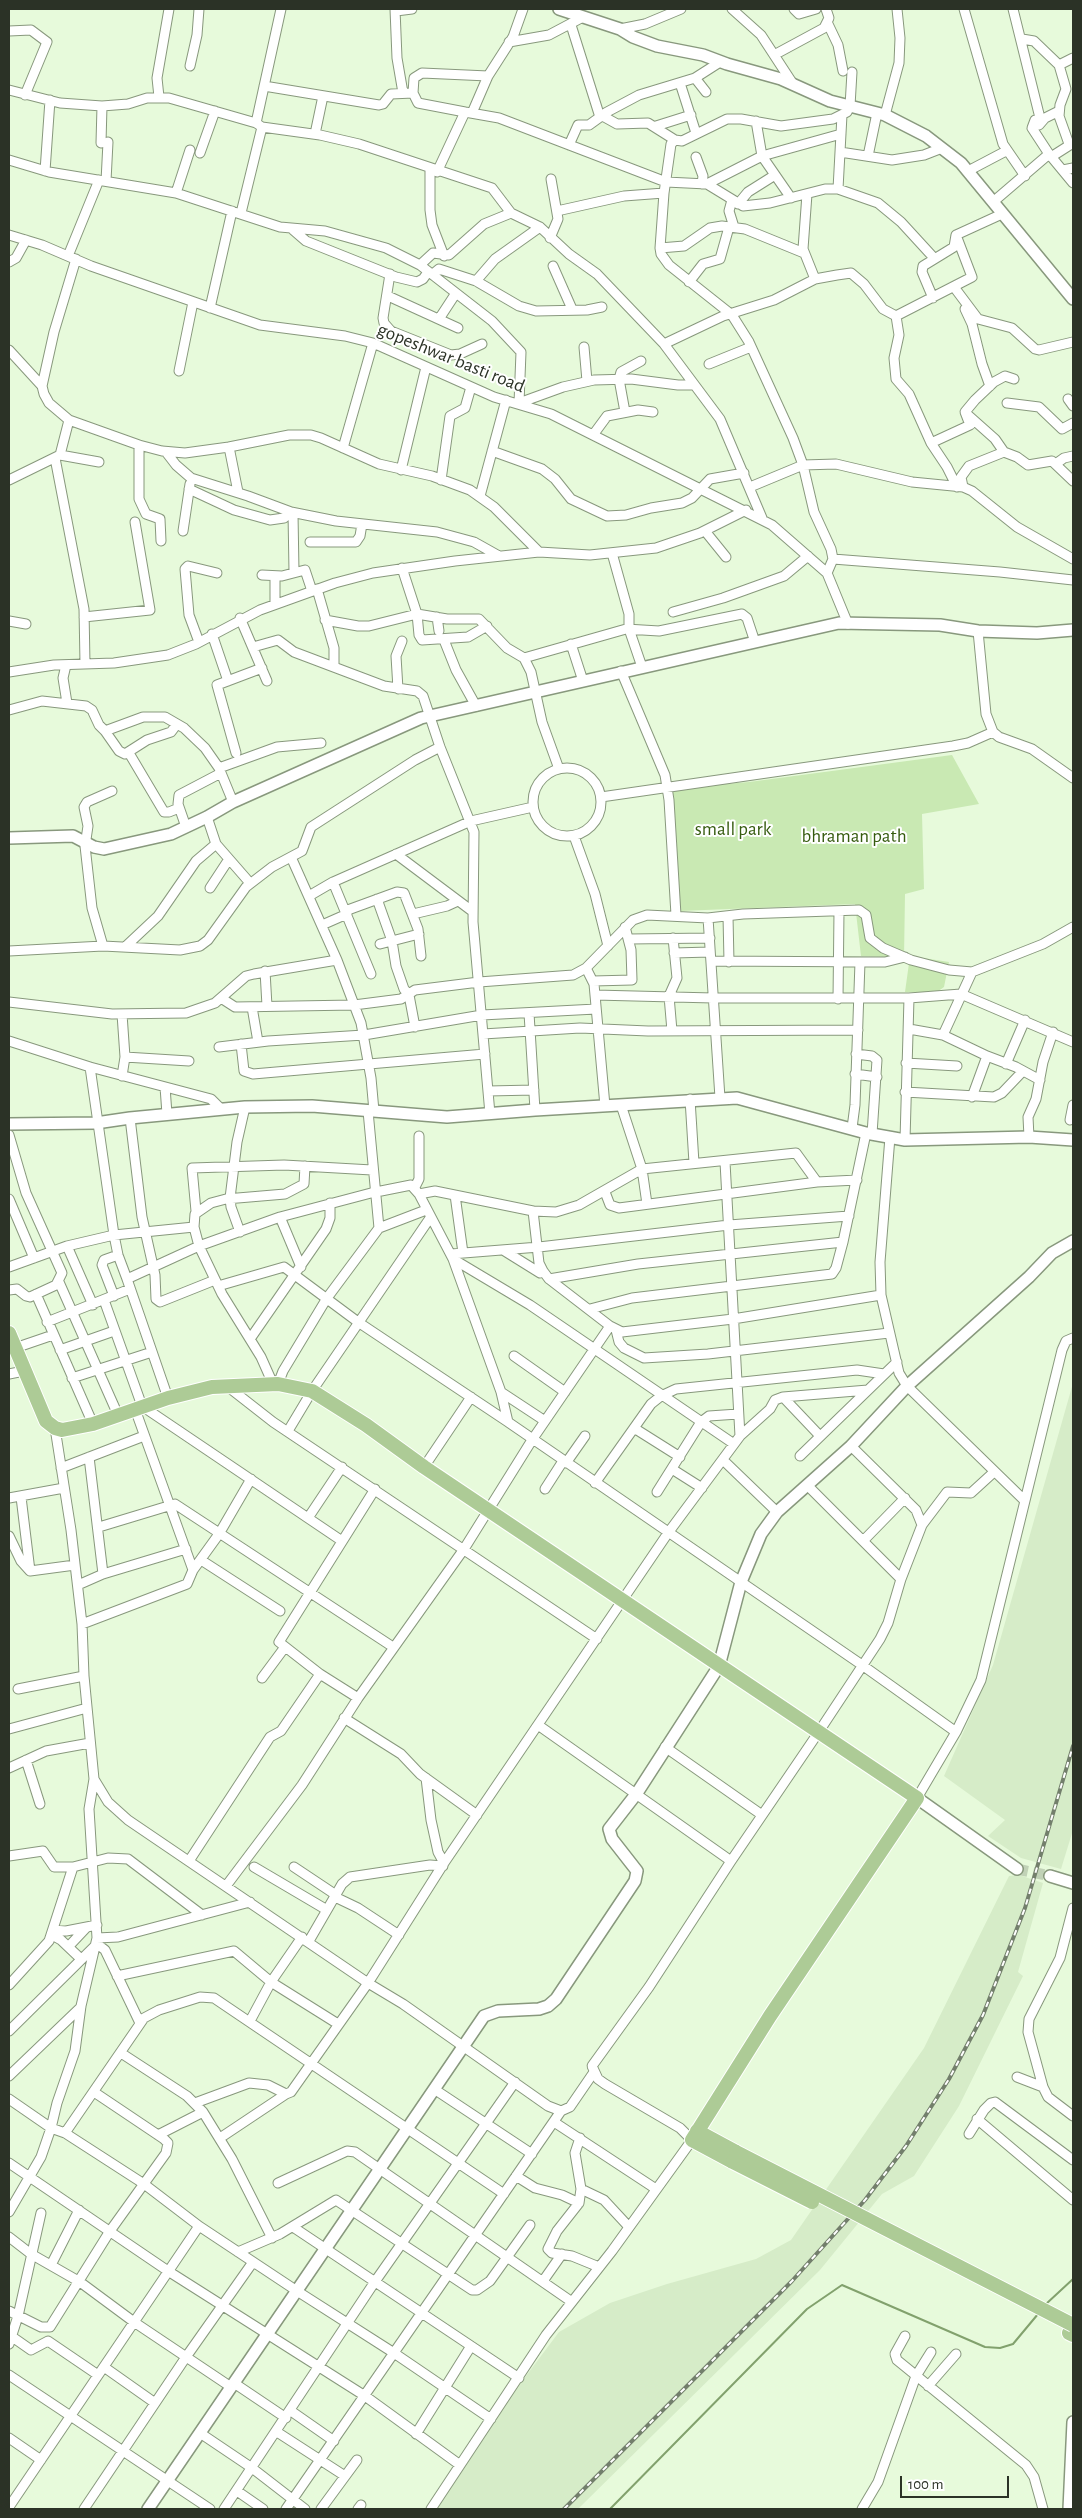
<!DOCTYPE html>
<style>
body{margin:0}
#map{position:relative;width:1082px;height:2518px;overflow:hidden;background:#e7fadb;font-family:"Alegreya Sans",sans-serif}
canvas{display:block}
.frame{position:absolute;inset:0;border:10px solid #2b3226;pointer-events:none}
.scale{position:absolute;left:900px;top:2476px;width:109px;height:22px;box-sizing:border-box;border:2px solid #2b3226;border-top:0;padding-left:6px;font-size:15px;line-height:18px;white-space:nowrap;color:#2b3226;-webkit-text-stroke:4px #fff;paint-order:stroke}
</style>
<div id="map">
<canvas width="1082" height="2518"></canvas>
<div class="frame"></div>
<div class="scale">100 m</div>
</div>
<script>
const g = document.querySelector('canvas').getContext('2d');
g.lineJoin = 'round';
function paint(path, color) {
  g.fillStyle = color;
  g.fill(path, 'evenodd');
}
function toPath(rows) {
  const path = new Path2D();
  for (const r of rows) {
    if (r.length === 3) {
      path.moveTo(r[0] + r[2], r[1]);
      path.arc(r[0], r[1], r[2], 0, 2 * Math.PI);
      continue;
    }
    path.moveTo(r[0], r[1]);
    for (let i = 2; i < r.length; i += 2) path.lineTo(r[i], r[i + 1]);
  }
  return path;
}
function strokePath(path, color, width, dash) {
  g.strokeStyle = color;
  g.lineWidth = width;
  g.lineCap = dash ? 'butt' : 'round';
  g.setLineDash(dash || []);
  g.stroke(path);
}
function drawText(font, color, halo, rows, align = 'center') {
  g.font = font + ' "Alegreya Sans",sans-serif';
  g.lineWidth = 4;
  g.setLineDash([]);
  g.textBaseline = 'middle';
  g.strokeStyle = halo;
  g.fillStyle = color;
  for (const [text, x, y, turn = 0] of rows) {
    g.save();
    g.translate(x, y);
    g.rotate((+turn || 0) * Math.PI / 180);
    g.textAlign = isNaN(turn) ? turn : align;
    if (halo) g.strokeText(text, 0, 0);
    g.fillText(text, 0, 0);
    g.restore();
  }
}
paint(toPath([
 [1073,1383,1073,1830,1061,1869,1021,1858,988,1836,1005,1820,944,1776,993,1665],
 [1019,1875,1043,1883,1018,1972,1023,1976,959,2106,914,2176,882,2194,820,2270,578,2509,434,2509,514,2392,559,2332,610,2303,667,2284,756,2259,791,2240,924,2048,1009,1876]
]), '#d6ecc8');
paint(toPath([
 [952,755,979,804,922,814,924,889,905,894,904,958,861,956,855,904,680,911,668,789,749,782],
 [910,956,949,962,944,987,937,992,905,992]
]), '#c9e9b3');
strokePath(toPath([
 [1046,2304,1073,2279],
 [610,2509,807,2309,842,2285,985,2347,1000,2348,1013,2344,1038,2314]
]), '#82a16d', 2);
strokePath(toPath([
 [1017,1869,1050,1876]
]), '#c1d2b7', 11, [11, 5.5]);
const minor = toPath([
 [395,9,397,58,403,93],
 [732,9,761,35,793,84],
 [794,9,799,14,816,9],
 [964,9,1003,144,1025,176],
 [1013,9,1041,122],
 [396,11,412,9],
 [828,24,838,45,843,71],
 [571,25,599,114,617,124,648,123,675,140],
 [620,29,645,24,681,9],
 [9,31,31,30,47,42,25,95],
 [1022,39,1034,41,1059,65,1066,89,1060,105,1059,116,1069,144],
 [509,42,549,35,583,17],
 [774,55,824,28,829,18,826,9],
 [1059,65,1073,58],
 [190,66,197,35,199,9],
 [695,78,720,62],
 [680,83,696,133],
 [264,86,379,105,383,104,391,94,413,93],
 [9,90,60,103,102,106,128,104,147,98,169,98,256,123,262,127,320,135,359,144,492,188,511,213,540,227,569,254,597,274,664,344,720,419,762,518],
 [159,97,157,78,169,9],
 [465,112,418,103,413,93,414,78,422,73,488,76],
 [472,113,488,76,513,37,523,9],
 [885,115,899,63,900,38,897,9],
 [1035,120,1032,128,1049,154],
 [756,121,762,156,791,198],
 [256,123,281,9],
 [1039,125,1045,118,1059,111],
 [656,126,691,115],
 [315,134,323,96],
 [101,143,102,106],
 [569,145,578,125,589,125,607,112,639,95,695,78,706,92],
 [840,152,892,160,924,155,942,148],
 [200,153,215,111],
 [868,156,877,113],
 [696,157,703,176,702,184],
 [1051,157,1073,143],
 [9,160,49,172,176,193,280,227,325,231,386,248,420,265,433,253,449,255,484,224,511,213],
 [430,169,430,210,432,225,444,256],
 [1063,170,1073,168],
 [45,171,50,100],
 [968,171,1006,151],
 [437,172,465,112,499,118,666,182,707,184,743,206,770,203,825,189,838,189,878,203,901,222,934,258],
 [106,181,108,142],
 [707,184,762,156,841,134],
 [838,189,842,115],
 [176,193,190,150],
 [807,194,803,249,815,279],
 [732,200,729,211,734,227],
 [993,202,1049,154,1073,183],
 [738,204,748,192,775,175],
 [557,211,624,196,664,193],
 [241,213,262,127],
 [291,228,306,241,396,277,417,282,423,279,428,272],
 [9,235,42,245,91,266,260,325,345,336,373,343,494,397,551,414,772,525,827,573,848,624],
 [550,238,558,219,551,179],
 [660,248,684,246,710,228,722,226,745,229,804,253],
 [68,256,99,180],
 [76,259,54,332,42,386,44,394,49,403,69,420,139,445,162,451,185,453,229,447,289,435,311,435,321,438,379,464,432,476,470,490,494,507,539,552],
 [9,262,16,258,26,240],
 [420,265,492,321,521,352,519,403,563,387,594,380,631,379,678,385,694,385],
 [553,266,572,309],
 [390,274,383,318,384,323,391,331,451,355,460,354,482,344],
 [433,274,439,269,476,281,519,306,536,311,587,310,602,307],
 [476,281,495,259,540,227],
 [689,282,703,264,720,259,729,227],
 [954,287,978,319,1012,328,1035,349,1039,350,1073,342],
 [388,296,458,328],
 [933,298,922,272,923,266,954,247,956,235,1002,214],
 [210,308,232,211],
 [965,309,972,324,982,364,990,386],
 [896,316,899,335,894,358,896,379,909,394,931,443,947,467,957,487],
 [439,319,456,293],
 [664,344,723,316,774,300,815,279,837,275,851,273,864,284,883,309,896,316,972,277,956,235],
 [584,347,587,381],
 [9,350,42,386],
 [709,364,751,347],
 [179,371,193,302],
 [1068,399,1073,406],
 [1007,403,1039,407,1062,429,1073,423],
 [625,412,619,379,621,372,641,361],
 [968,415,995,439,1004,452],
 [593,435,607,416,638,410,653,412],
 [931,443,970,425,965,412,975,400,994,382,1005,376,1014,379],
 [139,445,139,499,146,514,160,519,161,541],
 [229,447,238,492],
 [343,448,373,343],
 [492,451,542,469,555,479,571,499,607,516,626,515,651,508,682,503,692,498,710,479,744,473],
 [166,452,176,465,191,478,248,496,291,512,336,521,437,532,474,542,499,556],
 [60,455,99,462],
 [55,458,84,609,85,664],
 [1057,463,1064,458,1073,456],
 [401,470,426,367],
 [9,480,60,455,69,420],
 [441,480,450,416,465,408,471,387],
 [750,487,803,465,836,464,912,482,963,487,972,491,1017,527,1073,559],
 [963,487,961,477,969,466,1004,452,1017,457,1028,465,1052,461,1073,481],
 [189,489,234,510,270,520,284,518,291,512],
 [480,496,506,400],
 [293,513,294,572],
 [183,531,190,484],
 [705,531,726,557],
 [310,542,356,542,360,536,362,524],
 [612,553,629,614,629,629,642,667],
 [833,559,1000,572,1073,580],
 [402,568,417,614,419,635,422,640,468,637,487,626],
 [827,573,833,559,831,549,814,512,803,465,793,438,749,342,732,315,669,265,661,254,660,248,664,193,671,144,675,140,682,141,727,119,741,119,781,126,833,119,847,112,850,106,852,72],
 [262,575,282,576,305,570,312,591],
 [275,576,275,604],
 [317,589,334,648,334,667],
 [673,612,723,598,784,576,808,556],
 [84,617,150,610,135,522],
 [437,617,439,631],
 [240,618,267,681],
 [325,620,358,626,369,626,417,614,447,619,479,619,507,648,524,658,531,672,542,722,559,769],
 [9,621,26,624],
 [978,631,986,714,993,732,999,737,1032,749,1073,778],
 [212,634,228,681],
 [444,640,456,670,476,706],
 [199,642,189,615,185,569,188,566,217,573],
 [571,644,583,681],
 [253,647,278,640,294,652,384,686,417,691,423,696,440,747,474,832,473,922,490,1114],
 [524,658,626,629,659,631,742,614,747,618,755,642],
 [66,665,63,678,67,703],
 [621,671,665,775,669,800,676,915],
 [9,672,54,665,114,663,168,655,196,644,260,610,335,583,373,573,455,561,539,552,590,555,656,548,700,533,746,510],
 [398,689,396,656,402,641],
 [9,710,42,701,86,706,92,710,99,725,105,731,143,717,165,717,184,728,205,748,219,768,233,802],
 [105,731,119,751,125,754,147,740,171,732,177,724],
 [129,753,164,812,169,812,179,808],
 [236,753,217,685,262,668],
 [567,802,34],
 [219,768,277,747,321,743],
 [601,797,953,746,968,743,993,732],
 [207,817,216,844,250,883],
 [186,827,178,804,179,795,221,773],
 [574,836,595,894,608,946],
 [396,854,472,911],
 [291,857,337,960,361,1023,371,1078,374,1111],
 [333,882,371,974],
 [210,888,229,859],
 [309,896,333,882,471,821,533,807],
 [377,899,392,941,396,966,404,989,409,995,415,1027],
 [345,911,397,892,404,893,418,929,421,956],
 [413,914,447,906,458,901],
 [728,916,729,962],
 [708,918,720,1098],
 [322,925,347,914],
 [629,939,710,938],
 [380,944,419,934],
 [103,946,92,908,85,846,88,826,84,807,87,802,112,791],
 [125,947,158,916,196,861,216,844],
 [9,951,103,946,180,950,200,946,208,940,246,887,272,867,302,851,311,827,415,760,440,747],
 [674,953,710,952],
 [711,961,885,962,905,957],
 [586,968,594,984,605,1106],
 [265,971,267,1006],
 [593,981,632,980,631,950,625,927],
 [595,995,713,998,909,998,905,1140],
 [221,998,235,1007,354,1005,401,999,415,990,479,982,573,975,586,968,633,920,647,915,708,918,743,914,859,910,866,915,870,938,883,948,911,960,949,970,972,972,1043,944,1073,927],
 [909,998,961,994,1073,1042],
 [838,999,839,911],
 [9,1002,112,1014,186,1013,215,1003,246,976,254,974,337,960],
 [252,1007,258,1042],
 [529,1013,535,1110],
 [122,1014,125,1057,122,1076],
 [909,1029,943,1035,987,1056,972,1097],
 [672,1031,669,996,677,978,673,938],
 [483,1034,580,1028,648,1031,858,1030],
 [943,1035,972,972],
 [9,1041,90,1067,211,1099,221,1109],
 [241,1044,244,1071,253,1074,485,1054],
 [219,1047,268,1041,364,1035,482,1015,596,1009],
 [856,1054,872,1056,877,1060,872,1134],
 [987,1056,1016,1067,1040,1080],
 [125,1057,189,1061],
 [906,1063,957,1066],
 [1006,1064,1025,1020],
 [90,1067,114,1235,118,1255,127,1279],
 [855,1074,877,1077],
 [165,1087,167,1114],
 [488,1091,534,1090],
 [905,1092,994,1097,1002,1093,1023,1071],
 [690,1099,694,1163],
 [621,1105,642,1169,796,1153,817,1182],
 [368,1111,379,1228],
 [130,1118,142,1217,155,1275,156,1299,160,1302,215,1280],
 [1070,1120,1073,1105],
 [852,1128,855,1105,860,962],
 [9,1135,26,1193,62,1273,56,1285,30,1297,26,1296,17,1289,9,1290],
 [890,1137,880,1262,881,1295,899,1373,907,1386,1024,1500],
 [1029,1137,1028,1117,1036,1099,1043,1062,1053,1032],
 [725,1162,740,1436],
 [415,1187,419,1179,419,1136],
 [605,1192,610,1205,619,1208,817,1182,857,1180],
 [419,1194,435,1191,533,1211,539,1263,543,1271,549,1279,610,1326],
 [455,1195,463,1253],
 [9,1199,34,1258],
 [196,1211,192,1168,284,1165,372,1170],
 [533,1211,556,1212,579,1205,642,1169,647,1204],
 [280,1217,301,1267],
 [240,1232,231,1207,230,1198,237,1142,245,1107],
 [67,1246,93,1305],
 [503,1250,540,1273],
 [451,1254,539,1247,729,1225,849,1216],
 [453,1259,530,1305,734,1444],
 [9,1267,67,1246,114,1235,194,1227],
 [549,1279,638,1264,843,1242],
 [59,1282,118,1415],
 [218,1286,284,1267,358,1322,508,1422],
 [36,1294,93,1424],
 [114,1296,102,1265,104,1260,118,1255],
 [104,1300,142,1406,342,1541],
 [590,1309,632,1298,832,1274,836,1268,843,1242,866,1133],
 [47,1322,130,1289],
 [616,1330,619,1342,624,1348,644,1358,708,1354,889,1333],
 [250,1339,326,1229,330,1218,330,1203],
 [15,1348,53,1335],
 [60,1350,114,1331],
 [514,1356,565,1392],
 [9,1374,24,1371],
 [72,1378,152,1352],
 [273,1384,261,1357,222,1294,199,1246,194,1227,195,1214,211,1203,226,1199,285,1194,304,1184,305,1166],
 [278,1384,283,1371,327,1298,379,1228,426,1210],
 [227,1386,273,1422,597,1639],
 [501,1392,545,1421],
 [783,1397,820,1436],
 [168,1398,127,1279,199,1246,280,1217,371,1193,411,1185,419,1194,453,1259,501,1392,508,1422,862,1665,956,1732],
 [135,1409,193,1570],
 [634,1428,680,1457],
 [288,1431,312,1391,430,1218],
 [800,1456,897,1362],
 [89,1457,103,1574],
 [723,1460,777,1512],
 [566,1463,585,1436],
 [424,1467,471,1397],
 [61,1468,144,1436],
 [672,1469,702,1488],
 [595,1483,651,1404,661,1396,676,1389,857,1370,884,1374],
 [808,1486,901,1579],
 [545,1489,563,1461],
 [657,1492,701,1422,709,1416,738,1414],
 [21,1497,30,1571],
 [9,1498,64,1488],
 [308,1518,342,1467],
 [922,1525,947,1492,971,1493,994,1472],
 [99,1527,175,1504,393,1647],
 [9,1536,21,1561,30,1571,75,1565],
 [863,1541,905,1498],
 [201,1560,280,1611],
 [78,1585,103,1574,186,1549],
 [82,1624,187,1584,193,1570,219,1534,251,1479],
 [262,1678,285,1647],
 [18,1689,84,1676],
 [358,1698,320,1674,279,1642,375,1489],
 [344,1718,401,1754,420,1774,477,1815],
 [538,1725,731,1861],
 [9,1729,87,1708],
 [665,1747,762,1815],
 [26,1760,40,1804],
 [9,1768,46,1751,90,1743],
 [426,1778,431,1820,438,1852,444,1863],
 [94,1779,108,1802,128,1820,368,1983,403,2004,548,2106,561,2111,570,2107,594,2072],
 [917,1798,956,1732,981,1680,1062,1350,1066,1341,1073,1338],
 [9,1856,43,1851,54,1867,73,1867],
 [189,1861,270,1737,281,1731,320,1674],
 [254,1867,327,1910],
 [294,1867,336,1895],
 [226,1886,302,1785,358,1698,464,1549,532,1440,610,1326,622,1332,733,1319,881,1295],
 [335,1897,358,1908,399,1935],
 [1073,1908,1060,1958,1029,2019,1028,2032,1043,2087,1048,2097,1073,2116],
 [53,1930,66,1931,97,1925],
 [52,1935,61,1940,81,1959],
 [97,1938,118,1937,250,1902],
 [309,1941,342,1884,350,1877,430,1865,443,1866],
 [69,1946,86,1928],
 [117,1976,234,1951,271,1982,338,2024],
 [9,1985,49,1941,73,1867,108,1858,128,1859,202,1915],
 [250,2021,271,1982,302,1937],
 [9,2031,97,1944,105,1950,140,2023],
 [121,2053,187,2096,203,2112,232,2159,272,2238],
 [9,2076,81,2007],
 [1017,2077,1043,2087],
 [434,2089,532,2154],
 [9,2099,51,2128,65,2133,144,2018,159,2010,200,1997,214,1998,504,2194],
 [195,2103,249,2083,268,2085,286,2094,291,2092,368,1983,444,1863,668,1533,740,1436,770,1409,775,1400,783,1397,868,1390],
 [977,2119,1073,2200],
 [554,2122,656,2189],
 [65,2133,144,2184,199,2226,297,2291,394,2353,491,2419],
 [969,2134,984,2110,991,2103,995,2102,1073,2160],
 [158,2135,203,2112],
 [223,2136,286,2094],
 [580,2138,575,2153,581,2189,579,2203,557,2231,548,2249,552,2253,572,2256,599,2267],
 [9,2163,168,2271,365,2396,460,2465],
 [516,2176,535,2188,562,2195,579,2203],
 [278,2183,347,2151,355,2152,572,2302],
 [581,2189,604,2200,629,2227],
 [9,2212,41,2157,51,2128,57,2103,75,2051,81,2006,97,1938,89,1809,94,1779,84,1676,82,1624,71,1530,55,1428],
 [293,2227,519,2378],
 [9,2237,31,2254,80,2282,134,2322,231,2387],
 [238,2252,280,2234,336,2200,472,2290,477,2290,490,2281,530,2225],
 [51,2265,79,2210],
 [543,2281,562,2254],
 [9,2311,41,2327,50,2327,110,2231,166,2153,168,2143,164,2139,94,2092],
 [11,2336,31,2350,48,2341,98,2375],
 [905,2336,895,2354,897,2360,1026,2465,1034,2477,1043,2509],
 [9,2344,18,2316,41,2213],
 [104,2367,155,2403],
 [9,2375,210,2509],
 [234,2383,286,2418],
 [928,2386,956,2354],
 [291,2411,334,2441],
 [277,2432,345,2476],
 [200,2433,252,2468,305,2509],
 [416,2434,471,2346],
 [9,2438,41,2460],
 [237,2491,263,2509],
 [9,2507,199,2226],
 [84,2509,186,2357,253,2262],
 [224,2509,374,2283,515,2082],
 [286,2509,561,2111],
 [321,2509,357,2460],
 [358,2509,361,2505],
 [431,2509,546,2335,612,2251,692,2140,680,2128,605,2084,598,2079,592,2066,649,1987,731,1861,818,1733,880,1639,888,1623,901,1579,922,1525,916,1510,851,1446],
 [862,2509,878,2482,916,2376,931,2352]
]);
const tertiary = toPath([
 [559,9,620,29,633,37,657,46,703,55,727,64,781,79,830,101,885,115,926,136,961,163,1073,299],
 [9,838,73,836,94,847,104,849,171,834,207,817,233,802,421,718,839,623,940,625,978,631,1037,633,1073,630],
 [9,1124,96,1123,130,1118,245,1107,312,1106,447,1117,535,1110,737,1098,866,1133,905,1140,1029,1137,1073,1140],
 [917,1798,1017,1869],
 [1050,1876,1073,1883],
 [148,2509,484,2016,498,2011,539,2009,548,2006,556,1999,635,1881,637,1871,612,1839,609,1829,637,1793,719,1666,741,1582,761,1534,777,1512,851,1446,907,1386,1029,1277,1052,1253,1073,1241],
 [1069,2509,1073,2422]
]);
const primary = toPath([
 [9,1333,46,1421,55,1428,62,1430,93,1424,168,1398,212,1387,278,1384,312,1391,366,1425,424,1467,917,1798,770,2016,692,2140,733,2162],
 [697,2131,736,2152],
 [1069,2333,1073,2335]
]);
strokePath(minor, '#88987d', 11);
strokePath(tertiary, '#88987d', 14);
strokePath(primary, '#fff', 16);
strokePath(minor, '#fff', 9);
strokePath(tertiary, '#fff', 11);
strokePath(primary, '#adcb96', 14);
const rail = toPath([
 [564,2509,792,2281,865,2200,906,2146,949,2079,983,2015,1025,1908,1073,1746]
]);
strokePath(rail, '#737f6c', 4);
strokePath(rail, '#fff', 2, [5.5]);
const primaryBridge = toPath([
 [736,2152,1073,2325],
 [733,2162,812,2202]
]);
strokePath(primaryBridge, '#fff', 16, []);
strokePath(primaryBridge, '#adcb96', 14);
drawText('19px', '#2b3226', '#fff', [
 ["gopeshwar basti road",451,358,22]
]);
drawText('19px', '#355b0e', '#fff', [
 ["small park",733,829],
 ["bhraman path",854,836]
]);
</script>
